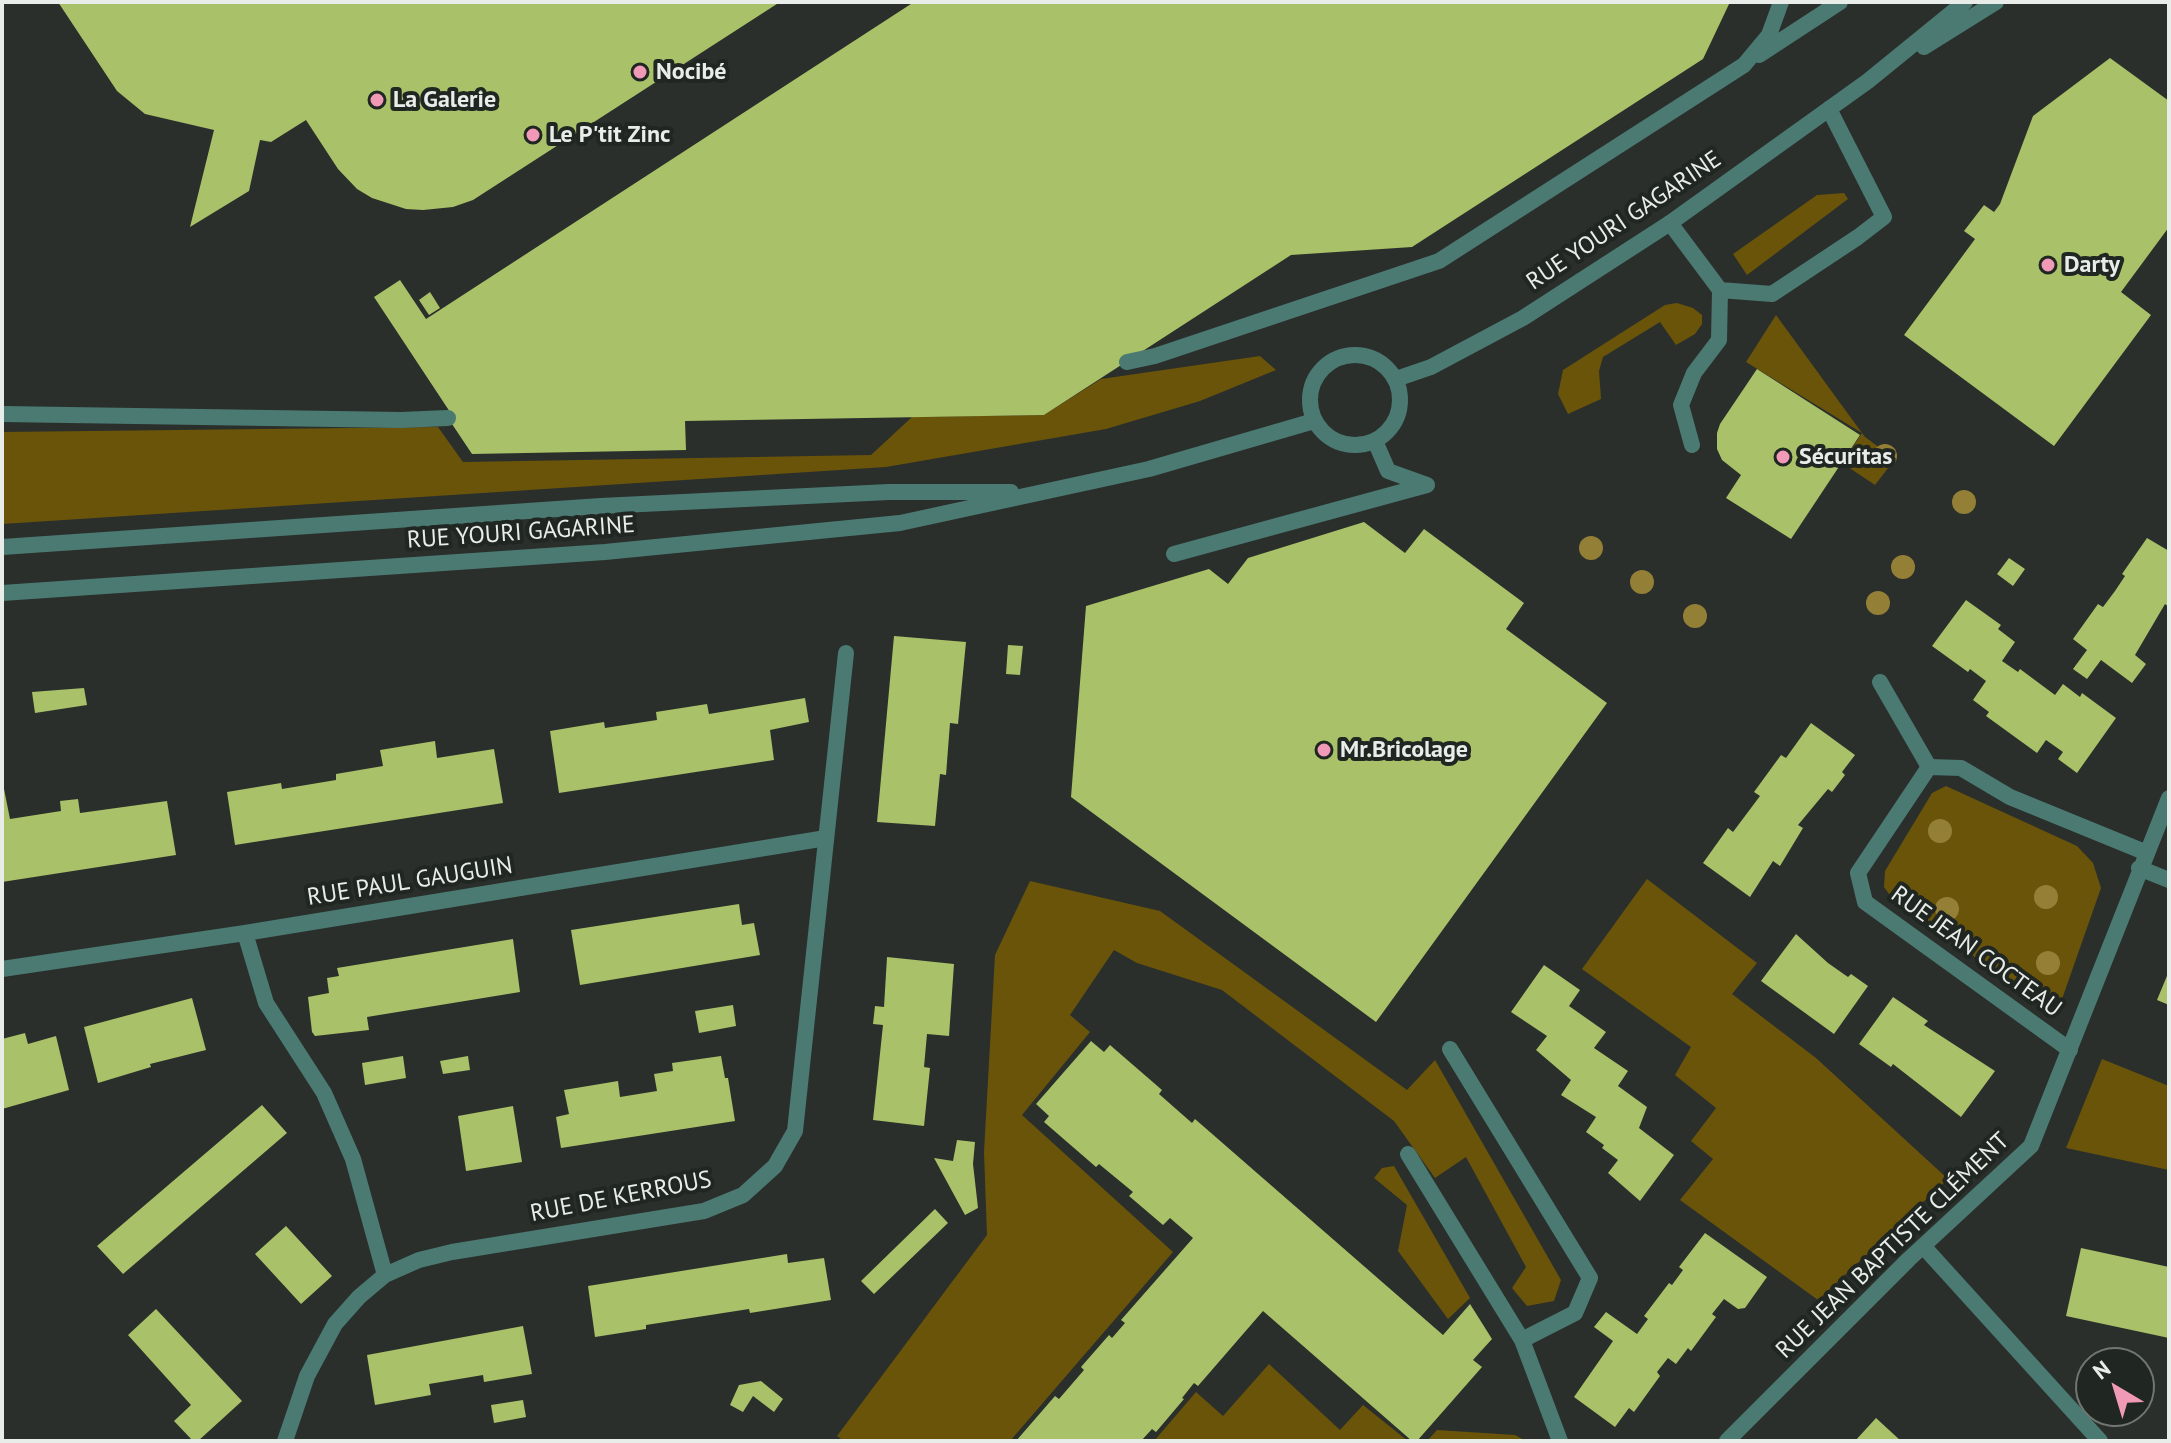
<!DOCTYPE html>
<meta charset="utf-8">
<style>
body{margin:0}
#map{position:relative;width:2171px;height:1443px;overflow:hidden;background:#2a2f2b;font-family:"PT Sans",sans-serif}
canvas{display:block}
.frame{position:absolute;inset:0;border:4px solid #e9edea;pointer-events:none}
.north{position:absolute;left:2075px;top:1347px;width:80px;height:80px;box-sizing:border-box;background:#202621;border:2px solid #707671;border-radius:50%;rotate:322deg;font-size:22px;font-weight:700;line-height:32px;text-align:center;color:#e9edea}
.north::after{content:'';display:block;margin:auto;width:28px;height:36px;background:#f09ab7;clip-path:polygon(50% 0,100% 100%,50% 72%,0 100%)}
</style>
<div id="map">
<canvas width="2171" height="1443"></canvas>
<div class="frame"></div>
<div class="north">N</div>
</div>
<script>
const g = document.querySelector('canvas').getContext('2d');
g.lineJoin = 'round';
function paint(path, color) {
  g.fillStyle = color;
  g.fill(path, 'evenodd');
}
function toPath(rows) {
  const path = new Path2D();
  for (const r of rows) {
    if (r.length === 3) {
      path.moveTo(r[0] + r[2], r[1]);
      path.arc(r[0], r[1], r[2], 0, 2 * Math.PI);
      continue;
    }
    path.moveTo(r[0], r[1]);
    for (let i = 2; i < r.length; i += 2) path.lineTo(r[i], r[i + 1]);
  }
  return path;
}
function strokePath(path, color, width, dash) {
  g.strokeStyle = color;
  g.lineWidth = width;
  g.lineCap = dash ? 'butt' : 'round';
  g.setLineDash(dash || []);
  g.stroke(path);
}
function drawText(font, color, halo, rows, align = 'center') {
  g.font = font + ' "PT Sans",sans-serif';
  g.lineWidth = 8;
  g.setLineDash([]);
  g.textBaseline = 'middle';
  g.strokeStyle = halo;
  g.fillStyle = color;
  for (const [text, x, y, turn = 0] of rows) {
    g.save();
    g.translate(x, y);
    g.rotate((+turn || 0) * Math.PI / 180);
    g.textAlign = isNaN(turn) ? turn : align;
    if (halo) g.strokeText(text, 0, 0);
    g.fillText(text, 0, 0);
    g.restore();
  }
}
paint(toPath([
 [1844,193,1848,199,1747,275,1733,254,1817,195],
 [1677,303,1693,308,1702,315,1702,324,1695,334,1676,345,1660,322,1603,357,1599,371,1601,399,1568,414,1558,394,1563,370,1665,305],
 [1776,315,1862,433,1865,437,1895,459,1875,485,1842,463,1862,433,1746,362],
 [1260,356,1276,370,1200,401,1106,429,886,467,2,524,2,432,438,427,463,462,871,455,912,417,1044,415,1101,379],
 [1946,786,2077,846,2093,863,2101,888,2062,999,2050,1005,2035,1000,1892,898,1884,887,1885,871,1932,793],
 [1647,879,1757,963,1732,994,1816,1058,1948,1179,1818,1300,1680,1200,1713,1159,1691,1141,1716,1108,1675,1075,1691,1047,1582,969],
 [1030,881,1160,911,1407,1090,1435,1060,1561,1280,1554,1301,1527,1306,1512,1288,1526,1267,1466,1157,1435,1178,1394,1121,1222,990,1137,963,1114,950,1070,1015,1090,1032,1022,1115,1173,1252,1010,1441,844,1441,837,1436,987,1235,984,1152,995,955],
 [2102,1059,2169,1086,2169,1170,2066,1148],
 [1394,1166,1470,1298,1448,1319,1398,1251,1407,1205,1374,1178,1382,1168],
 [1269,1364,1340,1430,1363,1405,1408,1441,1154,1441,1196,1392,1223,1416],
 [1437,1430,1515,1435,1526,1441,1427,1441]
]), '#6a540a');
paint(toPath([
 [58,2,780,2,473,200,453,207,423,210,406,209,372,198,357,189,338,169,306,120,271,142,260,140,249,191,190,227,214,130,145,114,117,91],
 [914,2,1730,2,1703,59,1412,247,1291,255,1044,415,685,421,686,450,472,454,446,415,450,412,374,297,400,280,426,319],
 [2110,58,2169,101,2169,227,2121,292,2151,315,2054,446,1904,335,1975,239,1964,231,1984,205,1994,212,2000,204,2033,116],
 [430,292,440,308,429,315,419,300],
 [1757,369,1860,435,1791,539,1726,498,1741,475,1722,460,1717,449,1717,433,1720,424],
 [1364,522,1405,553,1424,529,1524,603,1506,629,1607,703,1376,1022,1071,797,1086,606,1209,569,1228,584,1248,558],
 [2147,538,2169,551,2169,607,2165,604,2135,655,2146,664,2132,683,2101,660,2087,679,2073,669,2087,650,2073,639,2098,604,2103,607,2115,591,2125,576,2122,574],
 [2009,558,2025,569,2013,586,1997,574],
 [1966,600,2001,625,1998,629,2015,642,2002,661,2018,672,2020,669,2055,695,2063,684,2080,697,2082,693,2116,718,2077,773,2058,759,2063,752,2046,740,2037,753,1986,716,1989,712,1973,700,1986,681,1970,669,1968,672,1932,646],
 [894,636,966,642,958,724,950,723,946,775,940,774,935,826,877,822],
 [1008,645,1023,646,1020,675,1006,674],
 [84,688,87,705,35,713,32,692],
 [805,698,809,722,770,730,774,760,559,793,550,731,604,722,605,728,657,720,656,712,707,704,709,714],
 [1811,723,1855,755,1842,772,1845,775,1832,792,1828,789,1798,825,1803,828,1780,866,1773,861,1750,897,1703,863,1728,828,1733,832,1760,796,1754,792,1781,755,1786,758],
 [435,741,437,758,494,749,503,803,235,845,227,792,281,783,282,789,336,780,336,774,383,766,380,750],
 [2,779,10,819,61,811,60,801,78,799,80,813,167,801,176,855,2,882],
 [739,904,742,925,754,923,760,955,580,985,571,930],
 [1796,934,1828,963,1848,977,1851,974,1868,986,1834,1034,1761,981],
 [513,939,520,992,367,1017,369,1030,315,1036,312,1032,308,997,329,993,327,978,339,976,337,968],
 [887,957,954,964,949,1036,927,1034,924,1067,930,1068,924,1126,873,1120,883,1025,873,1024,875,1006,884,1007],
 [1544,965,1580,990,1569,1006,1606,1032,1594,1048,1628,1071,1618,1086,1647,1107,1639,1128,1674,1155,1640,1201,1608,1173,1618,1160,1602,1148,1604,1145,1586,1132,1596,1117,1561,1095,1571,1080,1536,1050,1547,1036,1511,1012],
 [2169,971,2169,1005,2157,1000],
 [1893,997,1928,1021,1924,1025,1995,1071,1961,1117,1893,1064,1891,1067,1859,1044],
 [192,998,206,1050,150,1064,151,1067,98,1083,84,1027],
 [733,1005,736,1026,699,1033,695,1011],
 [25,1033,28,1044,56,1036,69,1090,2,1109,2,1039],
 [1091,1041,1104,1052,1110,1045,1162,1090,1159,1094,1192,1123,1195,1119,1443,1335,1470,1304,1492,1339,1473,1360,1482,1367,1417,1441,1412,1441,1263,1311,1198,1386,1194,1383,1182,1398,1184,1399,1156,1432,1152,1429,1141,1441,1016,1441,1055,1396,1059,1399,1084,1370,1081,1367,1109,1335,1112,1338,1125,1323,1121,1320,1193,1238,1170,1218,1163,1225,1129,1196,1133,1192,1099,1164,1096,1167,1044,1122,1049,1116,1036,1104],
 [403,1056,406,1078,365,1085,362,1063],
 [468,1056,470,1070,443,1074,440,1061],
 [721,1056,725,1078,728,1078,735,1121,561,1148,556,1117,569,1114,564,1090,618,1081,620,1097,657,1091,654,1074,673,1071,672,1063],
 [262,1105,287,1133,123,1274,97,1246],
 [513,1106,522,1162,466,1171,458,1116],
 [957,1140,975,1142,973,1164,978,1208,965,1215,934,1158,953,1161],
 [935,1209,948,1223,874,1294,861,1281],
 [286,1226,332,1276,301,1304,255,1254],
 [1705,1233,1767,1277,1745,1308,1738,1309,1724,1299,1712,1314,1716,1317,1691,1351,1688,1348,1676,1364,1668,1358,1657,1372,1660,1376,1634,1412,1629,1408,1615,1427,1574,1397,1613,1341,1594,1327,1606,1312,1637,1334,1648,1319,1644,1316,1669,1283,1672,1285,1683,1270,1679,1267],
 [2081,1248,2169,1267,2169,1338,2066,1316],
 [787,1254,788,1263,824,1258,831,1300,750,1313,749,1309,646,1325,646,1329,595,1337,588,1286],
 [156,1309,242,1401,198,1441,193,1441,174,1421,191,1405,128,1335],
 [523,1326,532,1374,484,1382,483,1375,429,1384,431,1395,375,1405,367,1355],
 [761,1381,783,1399,774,1412,753,1396,743,1412,730,1405,739,1385],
 [523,1400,526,1417,494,1423,491,1405],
 [1876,1418,1901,1441,1855,1441]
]), '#a9c168');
strokePath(toPath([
 [1759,55,1840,2],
 [1670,223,1720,290,1719,340,1694,373,1681,405,1692,445],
 [1720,290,1772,294,1858,237,1884,217,1829,109],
 [1127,362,1155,356,1439,261,1744,65,1769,35,1781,2],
 [2,414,401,420,448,418],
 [1375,441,1388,471,1427,485],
 [1174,554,1427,485],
 [1880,682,1929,767]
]), '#4b7a73', 16);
strokePath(toPath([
 [2139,868,2169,880],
 [245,933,266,1003,324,1093,353,1159,385,1275],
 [2,969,245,933,826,838],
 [1450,1049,1590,1278,1575,1313,1522,1340],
 [2070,1050,1865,902,1858,873,1929,767,1961,768,2010,797,2147,853],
 [1408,1154,1522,1340,1560,1441],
 [1923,1246,2100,1441],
 [285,1441,307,1376,335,1324,359,1297,385,1275,419,1260,452,1252,704,1211,743,1195,775,1166,795,1131,846,653],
 [1727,1441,1909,1259,2031,1146,2169,798]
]), '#4b7a73', 16);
strokePath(toPath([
 [1924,47,1996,2],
 [1355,400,45],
 [1396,379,1431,367,1523,318,1670,223,1868,81,1965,2],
 [2,547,601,506,889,492,1011,492],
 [2,593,605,552,900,523,1149,469,1314,421]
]), '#4b7a73', 16);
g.fillStyle = '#947f36';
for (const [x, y] of [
 [1885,456],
 [1964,502],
 [1591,548],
 [1903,567],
 [1642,582],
 [1878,603],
 [1695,616],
 [1940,831],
 [2046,897],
 [1947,909],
 [2048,963]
]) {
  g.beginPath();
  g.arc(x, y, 12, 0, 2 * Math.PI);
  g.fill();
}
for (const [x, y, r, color] of [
 [640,72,8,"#f09ab7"],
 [377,100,8,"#f09ab7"],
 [533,135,8,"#f09ab7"],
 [2048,265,8,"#f09ab7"],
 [1783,457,8,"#f09ab7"],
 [1324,750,8,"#f09ab7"]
]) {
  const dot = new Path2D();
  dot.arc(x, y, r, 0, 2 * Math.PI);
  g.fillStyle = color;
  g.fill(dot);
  strokePath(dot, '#202621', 3);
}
drawText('bold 24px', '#e9edea', '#202621', [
 ["Nocibé",656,72],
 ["La Galerie",393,100],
 ["Le P'tit Zinc",549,135],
 ["Darty",2064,265],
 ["Sécuritas",1799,457],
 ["Mr.Bricolage",1340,750]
], 'left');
drawText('24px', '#e9edea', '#202621', [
 ["RUE YOURI GAGARINE",1624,221,-34],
 ["RUE YOURI GAGARINE",521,533,-4],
 ["RUE PAUL GAUGUIN",410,882,-9],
 ["RUE JEAN COCTEAU",1976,952,36],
 ["RUE DE KERROUS",621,1197,-11],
 ["RUE JEAN BAPTISTE CLÉMENT",1893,1246,-44]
]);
</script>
